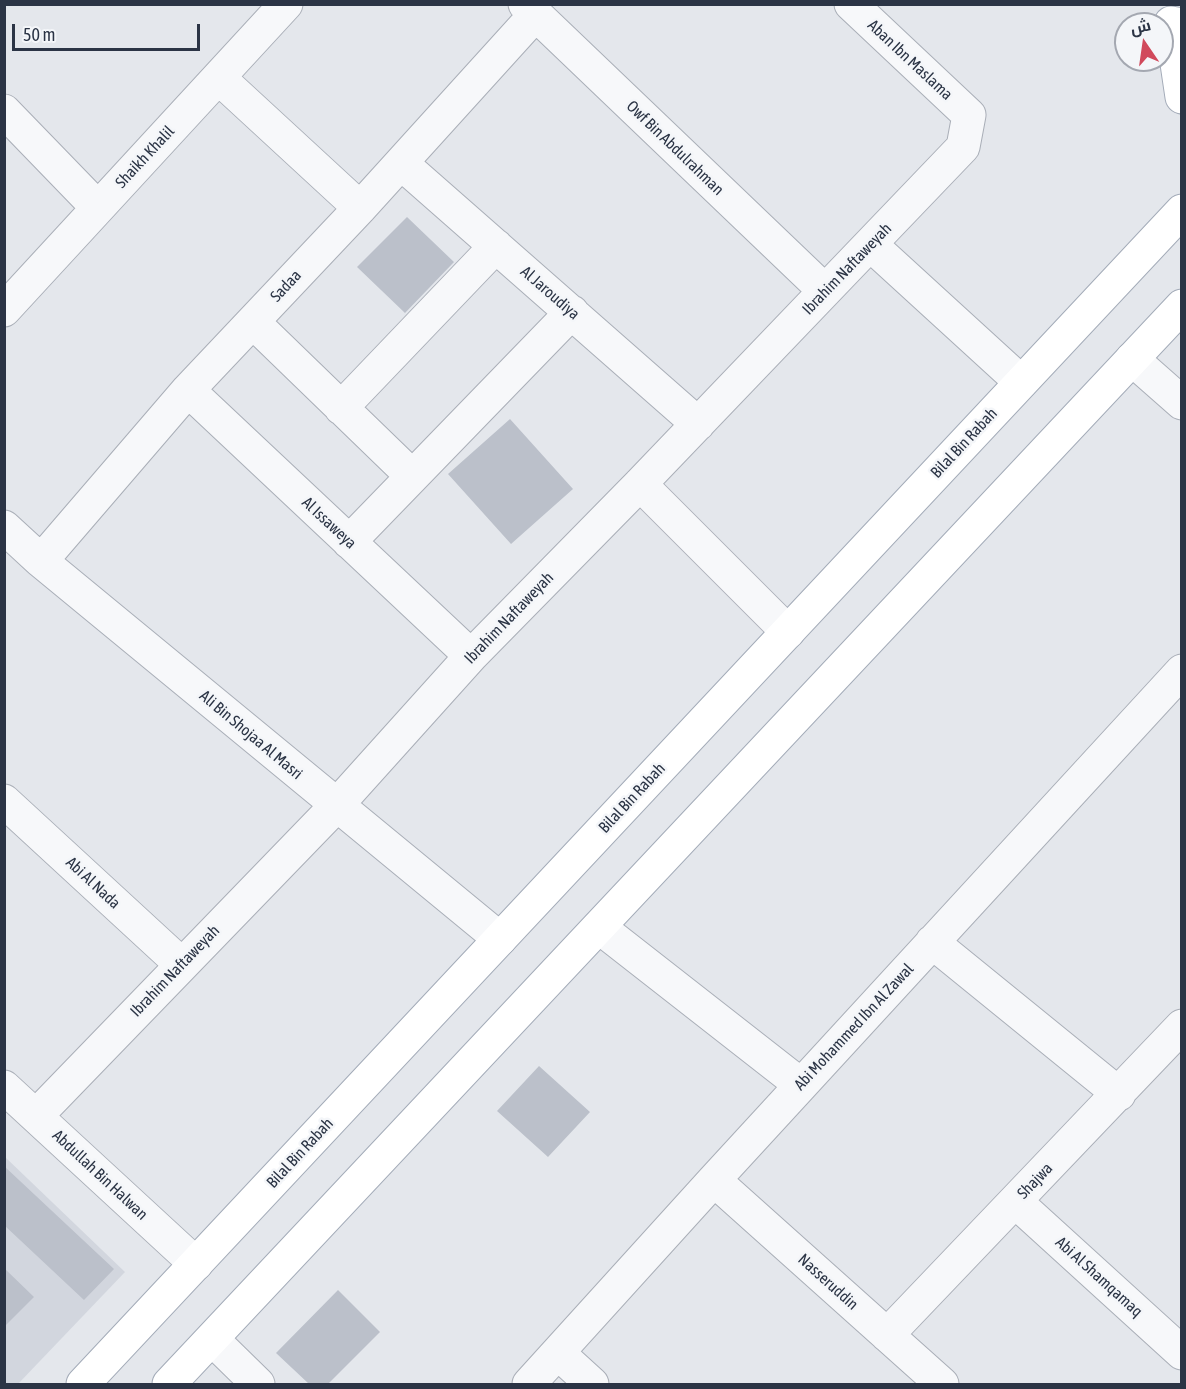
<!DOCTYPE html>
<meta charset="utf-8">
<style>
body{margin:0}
#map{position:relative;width:1186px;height:1389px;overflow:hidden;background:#e4e7ec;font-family:"Asap Condensed",Cairo,sans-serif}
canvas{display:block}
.frame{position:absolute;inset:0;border:6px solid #2b3445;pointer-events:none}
.north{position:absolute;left:1114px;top:12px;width:60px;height:60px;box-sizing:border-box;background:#f4f6f9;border:2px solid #a4a8b1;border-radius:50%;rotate:347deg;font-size:16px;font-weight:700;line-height:24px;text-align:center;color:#2b3445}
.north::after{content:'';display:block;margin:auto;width:21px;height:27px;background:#d1495b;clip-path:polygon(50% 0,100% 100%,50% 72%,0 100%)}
.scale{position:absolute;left:12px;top:24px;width:188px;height:27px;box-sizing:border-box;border:3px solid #2b3445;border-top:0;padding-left:8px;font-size:18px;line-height:21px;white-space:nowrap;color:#2b3445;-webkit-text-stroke:4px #f4f6f9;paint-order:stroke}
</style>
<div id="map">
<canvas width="1186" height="1389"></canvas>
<div class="frame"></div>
<div class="north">ش</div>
<div class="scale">50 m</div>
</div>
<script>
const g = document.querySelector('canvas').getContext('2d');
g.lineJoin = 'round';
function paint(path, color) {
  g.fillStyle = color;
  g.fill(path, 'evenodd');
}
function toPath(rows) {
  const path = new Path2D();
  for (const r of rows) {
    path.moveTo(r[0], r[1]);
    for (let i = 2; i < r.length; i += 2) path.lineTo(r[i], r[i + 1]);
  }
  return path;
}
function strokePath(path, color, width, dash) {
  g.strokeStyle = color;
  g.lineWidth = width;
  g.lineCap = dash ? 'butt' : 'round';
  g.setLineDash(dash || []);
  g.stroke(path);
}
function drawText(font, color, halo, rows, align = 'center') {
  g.font = font + ' "Asap Condensed",sans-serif';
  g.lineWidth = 5;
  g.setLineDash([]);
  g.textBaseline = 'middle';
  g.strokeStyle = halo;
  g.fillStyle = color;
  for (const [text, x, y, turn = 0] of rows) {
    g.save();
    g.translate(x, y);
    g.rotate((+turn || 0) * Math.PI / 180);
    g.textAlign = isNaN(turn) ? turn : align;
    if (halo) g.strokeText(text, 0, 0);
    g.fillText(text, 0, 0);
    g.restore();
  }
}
paint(toPath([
 [4,1156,125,1272,18,1384,5,1384]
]), '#d2d6de');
paint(toPath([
 [407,217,454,262,405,313,357,267],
 [510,419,573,489,511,544,448,474],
 [539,1066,590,1112,548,1157,497,1111],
 [4,1166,114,1269,84,1300,4,1225],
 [4,1268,34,1297,4,1327],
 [338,1290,380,1332,328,1384,309,1384,276,1353]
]), '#bbc0ca');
const minor = toPath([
 [525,4,825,291],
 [219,78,360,208],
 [4,111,98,208],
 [401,163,698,424],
 [870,244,1021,382],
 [4,310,286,4],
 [253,322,412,476],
 [1132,359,1182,403],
 [188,390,471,656],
 [341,408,496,246],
 [640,484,788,632],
 [4,527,41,561,500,939],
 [349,542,572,312],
 [41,561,188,390,360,208,535,15],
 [4,801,181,964],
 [599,927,801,1085],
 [932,942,1119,1094],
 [4,1087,196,1264],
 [36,1116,336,806,471,656,640,484,963,147,969,115,851,4],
 [714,1180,942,1384],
 [1016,1202,1182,1353],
 [887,1335,1182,1026],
 [212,1339,258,1384],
 [558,1353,592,1384],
 [529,1384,714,1180,1182,671]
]);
const major = toPath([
 [1182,25,1171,23,1182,97],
 [83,1384,1182,211],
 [169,1384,1182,306]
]);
strokePath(minor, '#a9aeb7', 35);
strokePath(major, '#a3abb8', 35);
strokePath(minor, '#f7f8fa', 33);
strokePath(major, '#fff', 33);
drawText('16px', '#2b3445', '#f4f6f9', [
 ["Aban Ibn Maslama",910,60,43],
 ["Owf Bin Abdulrahman",675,148,44],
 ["Shaikh Khalil",145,157,-47],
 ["Ibrahim Naftaweyah",847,269,-46],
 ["Sadaa",286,286,-47],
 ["Al Jaroudiya",550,293,41],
 ["Bilal Bin Rabah",964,443,-47],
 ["Al Issaweya",329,523,43],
 ["Ibrahim Naftaweyah",509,618,-46],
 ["Ali Bin Shojaa Al Masri",251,735,40],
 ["Bilal Bin Rabah",632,798,-47],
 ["Abi Al Nada",93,883,43],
 ["Ibrahim Naftaweyah",175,971,-46],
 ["Abi Mohammed Ibn Al Zawal",854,1027,-47],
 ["Bilal Bin Rabah",300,1153,-47],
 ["Abdullah Bin Halwan",100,1175,43],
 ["Shajwa",1035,1181,-46],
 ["Abi Al Shamqamaq",1099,1277,42],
 ["Nasseruddin",828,1282,42]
]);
</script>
